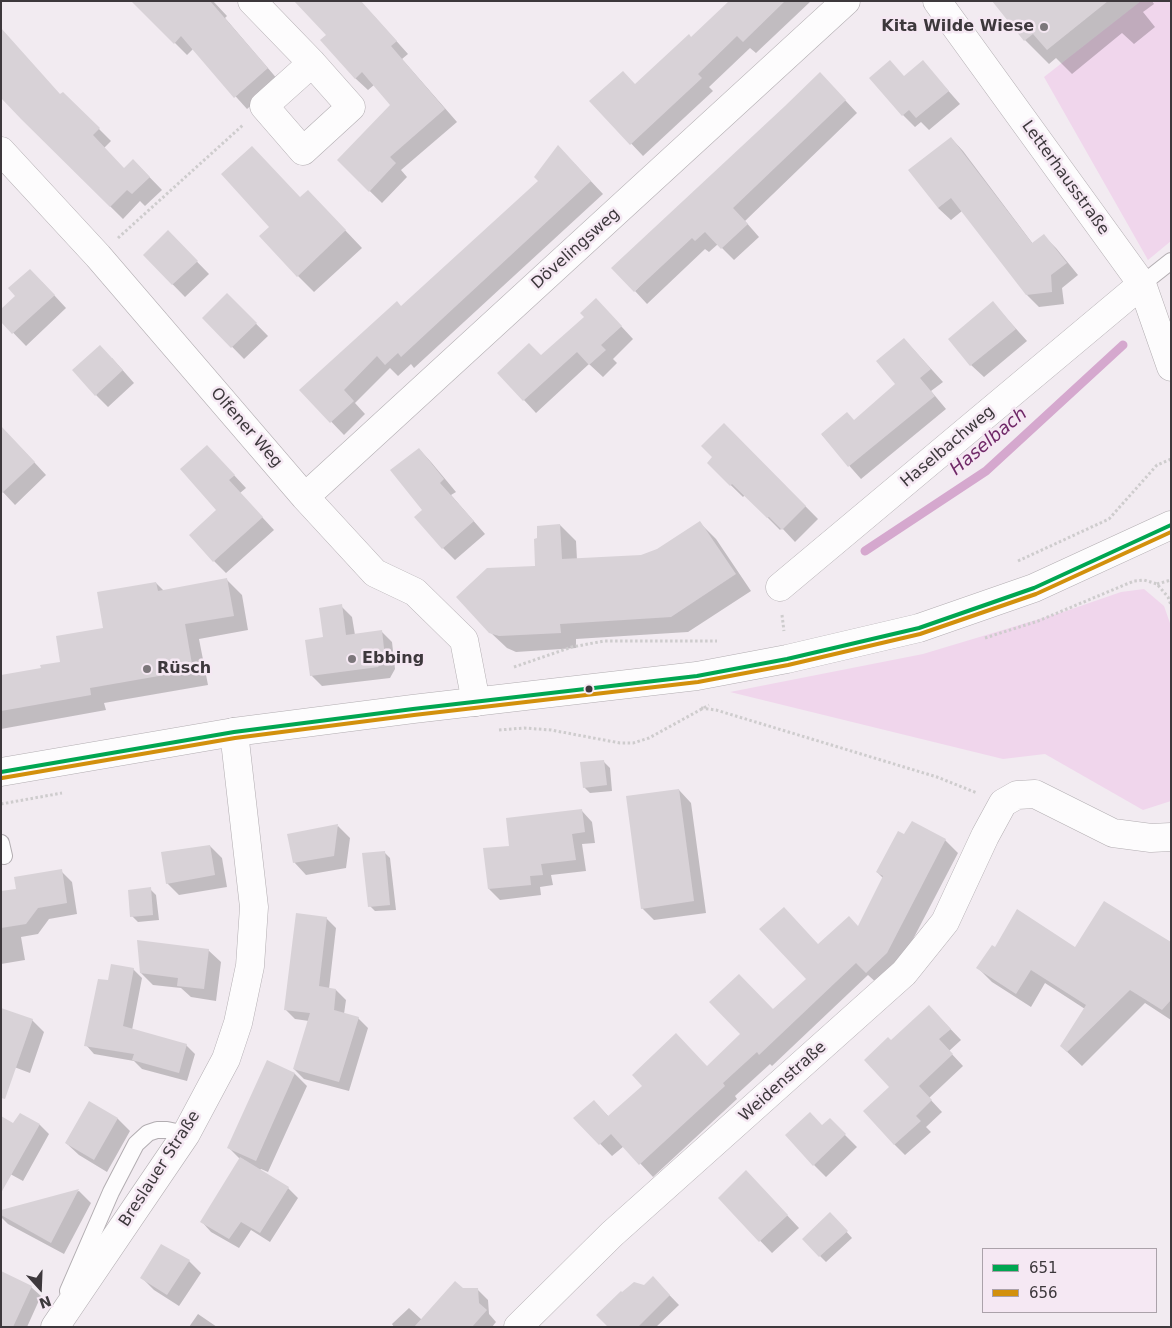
<!DOCTYPE html>
<meta charset="utf-8">
<style>
body{margin:0}
#map{position:relative;width:1172px;height:1328px;overflow:hidden;background:#f2ebf1;font-family:"DejaVu Sans",sans-serif}
canvas{display:block}
.frame{position:absolute;inset:0;border:2px solid #3d383c;pointer-events:none}
.legend{position:absolute;left:982px;top:1248px;width:175px;height:65px;box-sizing:border-box;background:#f5e8f3;border:1px solid #aba2aa;margin:0;padding:6px 9px;list-style:none;font-size:15px;color:#3d383c}
.legend li{display:flex;align-items:center;gap:10px;height:25px}
.legend b{width:25px;border:1px solid #aba2aa}
.north{position:absolute;left:15px;top:1263px;width:50px;height:50px;-webkit-text-stroke:4px #f5e8f3;paint-order:stroke;rotate:160deg;font-size:14px;font-weight:700;line-height:20px;text-align:center;color:#3d383c}
.north::after{content:'';display:block;margin:auto;width:18px;height:22px;background:#3d383c;clip-path:polygon(50% 0,100% 100%,50% 72%,0 100%)}
</style>
<div id="map">
<canvas width="1172" height="1328"></canvas>
<div class="frame"></div>
<ul class="legend">
<li><b style="height:6px;background:#00a651"></b>651</li>
<li><b style="height:6px;background:#d2900c"></b>656</li>
</ul>
<div class="north">N</div>
</div>
<script>
const g = document.querySelector('canvas').getContext('2d');
g.lineJoin = 'round';
function paint(path, color) {
  g.fillStyle = color;
  g.fill(path, 'evenodd');
}
function toPath(rows) {
  const path = new Path2D();
  for (const r of rows) {
    path.moveTo(r[0], r[1]);
    for (let i = 2; i < r.length; i += 2) path.lineTo(r[i], r[i + 1]);
  }
  return path;
}
function strokePath(path, color, width, dash) {
  g.strokeStyle = color;
  g.lineWidth = width;
  g.lineCap = dash ? 'butt' : 'round';
  g.setLineDash(dash || []);
  g.stroke(path);
}
function drawText(font, color, halo, rows, align = 'center') {
  g.font = font + ' "DejaVu Sans",sans-serif';
  g.lineWidth = 5;
  g.setLineDash([]);
  g.textBaseline = 'middle';
  g.strokeStyle = halo;
  g.fillStyle = color;
  for (const [text, x, y, turn = 0] of rows) {
    g.save();
    g.translate(x, y);
    g.rotate((+turn || 0) * Math.PI / 180);
    g.textAlign = isNaN(turn) ? turn : align;
    if (halo) g.strokeText(text, 0, 0);
    g.fillText(text, 0, 0);
    g.restore();
  }
}
paint(toPath([
 [1141,1,1171,1,1171,241,1148,260,1044,77],
 [1144,589,1164,606,1171,626,1171,801,1143,810,1045,754,1003,759,730,692,923,654,1066,611,1121,592]
]), '#f0d6ec');
paint(toPath([
 [139,1,213,1,227,16,225,18,279,81,247,109,193,49,187,55,144,12],
 [730,1,811,1,756,53,750,48,709,87,713,91,643,156,591,101,636,86,692,38],
 [1002,1,1152,1,1154,4,1143,12,1155,27,1134,44,1122,33,1072,74,1056,58,1049,64,1025,40],
 [374,16,408,54,402,59,457,122,401,170,407,177,382,203,338,160,392,105,374,85,368,90,355,78],
 [923,62,960,104,929,130,921,122,915,127,903,115,904,77],
 [832,86,857,113,745,221,759,237,734,260,718,244,709,252,705,249,647,304,635,291],
 [63,93,111,141,104,148,124,169,133,160,162,190,145,206,140,201,123,219,21,118],
 [951,138,963,151,1033,244,1044,236,1056,248,1078,275,1062,288,1064,304,1039,307,1027,295,962,211,951,220,938,208],
 [570,159,603,194,414,368,411,364,398,376,390,368,355,403,365,414,344,435,301,390,401,307],
 [301,199,324,208,362,248,314,292,298,276],
 [168,232,209,274,185,297,144,255],
 [42,282,66,308,26,346,1,320,17,296],
 [227,294,268,336,244,359,204,318],
 [993,303,1027,341,984,377,971,365],
 [608,312,633,339,613,359,617,363,603,377,589,364,536,413,499,373,541,356],
 [904,339,943,382,931,391,946,409,861,479,822,435,854,421,897,385],
 [112,358,134,383,108,407,96,395],
 [724,424,818,519,795,542,782,528,780,530,745,495,743,497,708,463,714,457],
 [419,449,431,462,456,492,451,495,485,534,455,560,443,548,423,510],
 [23,450,46,475,15,505,1,490],
 [219,459,246,488,240,493,274,530,226,573,214,561,218,510],
 [700,523,716,539,751,591,688,632,576,639,576,648,516,652,507,648,490,632,537,567,560,525,576,541,577,560,641,556,658,550],
 [227,580,242,595,248,630,199,639,208,685,104,703,106,710,1,729,1,676,42,669,62,663,104,629,156,583,164,591],
 [341,606,352,617,355,635,381,631,392,642,395,669,390,678,322,686,311,675,324,638],
 [604,762,610,768,612,791,590,793,584,787],
 [679,790,691,803,706,913,654,920,642,908],
 [582,811,592,822,595,843,582,844,586,871,551,875,553,885,540,887,541,895,500,900,489,889,510,847],
 [338,826,350,838,346,868,306,875,294,862],
 [905,836,945,840,958,853,899,966,879,985,868,975,772,1066,770,1064,735,1096,737,1099,653,1177,624,1146,612,1156,575,1118,594,1101,609,1117,707,1067,808,979,819,945,859,928,883,878,877,872],
 [210,846,222,858,227,887,179,895,167,883],
 [384,852,390,858,396,910,375,911,369,905],
 [61,871,72,882,77,914,49,919,38,934,21,937,25,960,1,964,1,893,17,890],
 [150,889,156,895,159,920,138,922,132,916],
 [326,918,336,928,329,989,336,990,346,1000,344,1014,358,1018,368,1028,349,1091,304,1079,294,1069,309,1021,295,1019,285,1009],
 [1171,944,1171,1020,1145,1003,1082,1066,1061,1046,1085,1009,1045,983,1031,1007,992,982,978,968,995,948,1076,948],
 [208,950,221,962,216,1001,191,997,181,988,153,985,141,973],
 [133,969,142,978,132,1030,186,1045,195,1054,187,1081,142,1069,134,1061,94,1054,86,1045],
 [940,1018,961,1040,949,1051,963,1066,929,1098,942,1112,926,1127,931,1132,905,1155,894,1144,891,1087,891,1042],
 [32,1020,44,1032,30,1073,1,1062],
 [268,1062,295,1074,307,1086,268,1172,261,1169,260,1170,288,1188,298,1198,270,1242,251,1230,239,1248,211,1232,202,1222,240,1159,229,1148],
 [90,1103,118,1119,130,1131,107,1172,79,1155,66,1143],
 [20,1114,40,1125,49,1134,23,1181,1,1169,14,1125],
 [823,1126,842,1132,857,1147,826,1177,814,1165],
 [758,1184,799,1228,772,1253,719,1198],
 [79,1191,91,1203,64,1254,8,1224,1,1217,1,1211],
 [836,1220,852,1238,826,1262,820,1256],
 [189,1261,201,1273,179,1306,154,1290,141,1277],
 [653,1278,679,1305,656,1327,610,1327],
 [31,1287,41,1296,27,1327,1,1327],
 [477,1289,488,1300,489,1314,496,1322,492,1327,394,1327,392,1324,409,1308,422,1320,462,1290],
 [198,1314,217,1327,189,1327]
]), '#0003');
strokePath(toPath([
 [865,551,986,471,1123,345]
]), '#d5a8ce', 9);
paint(toPath([
 [131,1,210,1,268,68,234,98,181,36,174,44],
 [294,1,361,1,397,41,391,46,445,109,390,157,396,163,369,192,337,160,390,105,362,72,355,79,320,40,326,35],
 [729,1,785,1,743,42,737,36,698,74,702,78,630,145,589,101,623,71,635,84,689,34,691,37],
 [992,1,1108,1,1047,50,1033,34,1024,41],
 [1,28,60,94,63,92,100,128,93,135,124,168,133,159,150,177,132,194,127,190,110,207,21,119,1,98],
 [890,60,904,76,923,60,949,91,916,118,909,110,902,116,869,78],
 [820,72,846,100,733,208,748,224,721,249,705,232,695,241,692,238,634,292,611,268,785,106],
 [951,137,1032,243,1044,234,1067,263,1051,275,1052,292,1026,295,951,198,938,208,908,170],
 [558,145,591,181,401,357,398,353,385,365,377,356,344,390,354,401,330,423,299,390,397,301,401,306,538,181,534,177],
 [252,146,300,197,308,190,346,230,297,277,259,236,269,227,221,174],
 [168,230,198,261,172,285,143,255],
 [30,269,55,295,12,334,1,322,1,309,15,296,8,288],
 [227,293,257,323,231,348,202,318],
 [596,298,622,326,601,345,606,350,589,365,577,352,523,401,497,373,529,343,541,355,584,317,580,313],
 [993,301,1016,329,970,366,948,339],
 [904,338,931,369,920,378,935,396,848,467,821,434,847,412,854,420,895,384,876,361],
 [100,345,123,370,95,396,72,370],
 [724,423,806,506,782,530,769,517,767,518,732,484,730,486,707,463,712,457,701,446],
 [1,426,35,462,1,494],
 [207,445,235,475,229,480,263,517,213,562,189,535,216,510,180,469],
 [419,448,444,479,440,483,474,521,442,549,414,517,422,510,390,470],
 [700,521,736,574,671,617,560,624,561,633,499,636,489,633,456,597,487,568,535,566,534,539,537,538,537,526,560,524,562,559,641,555,657,549],
 [227,578,234,616,185,624,193,670,90,688,91,695,1,711,1,675,41,668,40,665,60,662,56,636,103,628,97,592,156,582,158,591],
 [342,604,346,635,382,630,385,658,378,667,310,676,305,640,323,637,319,608],
 [604,760,607,785,583,788,580,762],
 [679,789,694,901,641,909,626,796],
 [582,809,585,832,572,834,576,860,541,864,543,875,530,876,531,885,488,889,483,848,509,846,506,818],
 [912,821,946,839,887,953,866,973,856,963,759,1055,757,1052,723,1083,725,1086,639,1165,611,1134,599,1145,573,1118,594,1100,608,1116,642,1086,632,1075,676,1033,707,1066,740,1034,709,1002,739,974,773,1009,806,979,759,929,784,907,818,944,849,916,858,926,883,876,876,872,898,831,904,834],
 [338,824,334,856,293,863,287,834],
 [210,845,215,875,166,884,161,852],
 [385,851,390,905,368,907,362,853],
 [62,869,67,903,38,908,26,924,1,928,1,891,16,889,14,877],
 [151,887,153,915,130,917,128,890],
 [1104,901,1171,942,1171,1000,1162,1010,1130,990,1067,1052,1060,1046,1086,1005,1031,970,1016,994,976,968,992,945,995,947,1017,909,1075,947],
 [296,913,327,917,319,986,336,989,334,1010,359,1017,339,1082,293,1069,310,1013,284,1010],
 [137,940,209,949,204,989,177,986,178,978,140,973],
 [111,964,134,968,123,1026,187,1044,179,1073,132,1060,134,1054,84,1046,98,979,108,980],
 [929,1005,951,1029,939,1039,953,1054,919,1086,932,1100,916,1116,921,1121,894,1145,863,1111,889,1087,864,1060,888,1037,891,1040],
 [1,1008,33,1019,5,1099,1,1098],
 [267,1060,295,1073,256,1161,227,1148],
 [89,1101,118,1118,94,1160,65,1143],
 [810,1112,822,1125,830,1118,846,1134,813,1166,785,1135],
 [20,1113,40,1124,1,1193,1,1116,13,1123],
 [240,1157,289,1187,260,1233,241,1222,229,1239,200,1222],
 [746,1170,788,1215,759,1242,718,1198],
 [79,1189,51,1243,1,1215,1,1210],
 [830,1212,848,1231,819,1257,802,1239],
 [161,1244,190,1260,167,1295,140,1278],
 [1,1271,32,1286,13,1327,1,1327],
 [653,1276,670,1295,638,1327,608,1327,596,1315,621,1291,622,1292,634,1282,644,1285],
 [455,1281,463,1288,478,1288,479,1303,487,1310,472,1327,414,1327]
]), '#d8d2d7');
const lane = toPath([
 [1142,284,1171,261],
 [1,843,4,856],
 [68,1291,111,1192,136,1144,148,1133,157,1130,167,1130,186,1134]
]);
const street = toPath([
 [252,1,312,63,351,107,303,151,264,106,312,63],
 [937,1,1142,284,1171,367],
 [1,151,98,256,305,497,375,573,415,592,464,640,476,702],
 [305,497,846,1],
 [780,587,1142,284],
 [55,1327,186,1134,226,1059,238,1023,250,966,254,907,234,732],
 [518,1327,612,1234,904,973,945,922,985,836,1003,803,1017,795,1035,794,1113,833,1151,838,1171,837]
]);
const secondary = toPath([
 [1,772,234,732,413,709,697,676,787,659,919,628,1034,588,1171,525]
]);
strokePath(lane, '#b2adb1', 18);
strokePath(street, '#b2adb1', 29);
strokePath(secondary, '#b2adb1', 29);
strokePath(toPath([
 [118,238,243,125],
 [1018,561,1109,519,1157,465,1171,459],
 [1157,584,1171,580],
 [782,615,784,631],
 [985,638,1038,621,1134,581,1144,580,1157,584,1168,597,1171,605],
 [514,667,572,647,604,641,717,641],
 [701,708,716,710,937,777,977,793],
 [499,730,524,728,551,730,620,743,633,743,649,738,709,705],
 [1,804,62,793]
]), '#cecccd', 3, [2.5, 2.5]);
strokePath(lane, '#fdfcfd', 16);
strokePath(street, '#fdfcfd', 28);
strokePath(secondary, '#fdfcfd', 28);
strokePath(toPath([
 [1,772,234,732,413,709,697,676,787,659,919,628,1034,588,1171,525]
]), '#00a651', 4);
strokePath(toPath([
 [2,778,235,738,414,715,698,682,788,665,920,634,1036,594,1171,532]
]), '#d2900c', 4);
for (const [x, y, r, color] of [
 [1044,27,5,"#7c777b"],
 [352,659,5,"#7c777b"],
 [147,669,5,"#7c777b"],
 [589,689,4.5,"#3d383c"]
]) {
  const dot = new Path2D();
  dot.arc(x, y, r, 0, 2 * Math.PI);
  g.fillStyle = color;
  g.fill(dot);
  strokePath(dot, '#f5e8f3', 2);
}
drawText('bold 16px', '#3d383c', '#f5e8f3', [
 ["Kita Wilde Wiese",1034,27,"right"],
 ["Ebbing",362,659],
 ["Rüsch",157,669]
], 'left');
drawText('16px', '#3d383c', '#f5e8f3', [
 ["Letterhausstraße",1065,178,54],
 ["Dövelingsweg",576,249,-42],
 ["Olfener Weg",246,428,49],
 ["Haselbachweg",948,447,-40],
 ["Weidenstraße",783,1082,-42],
 ["Breslauer Straße",160,1169,-57]
]);
drawText('italic 18px', '#6f2867', '#f5e8f3', [
 ["Haselbach",989,442,-40]
]);
</script>
